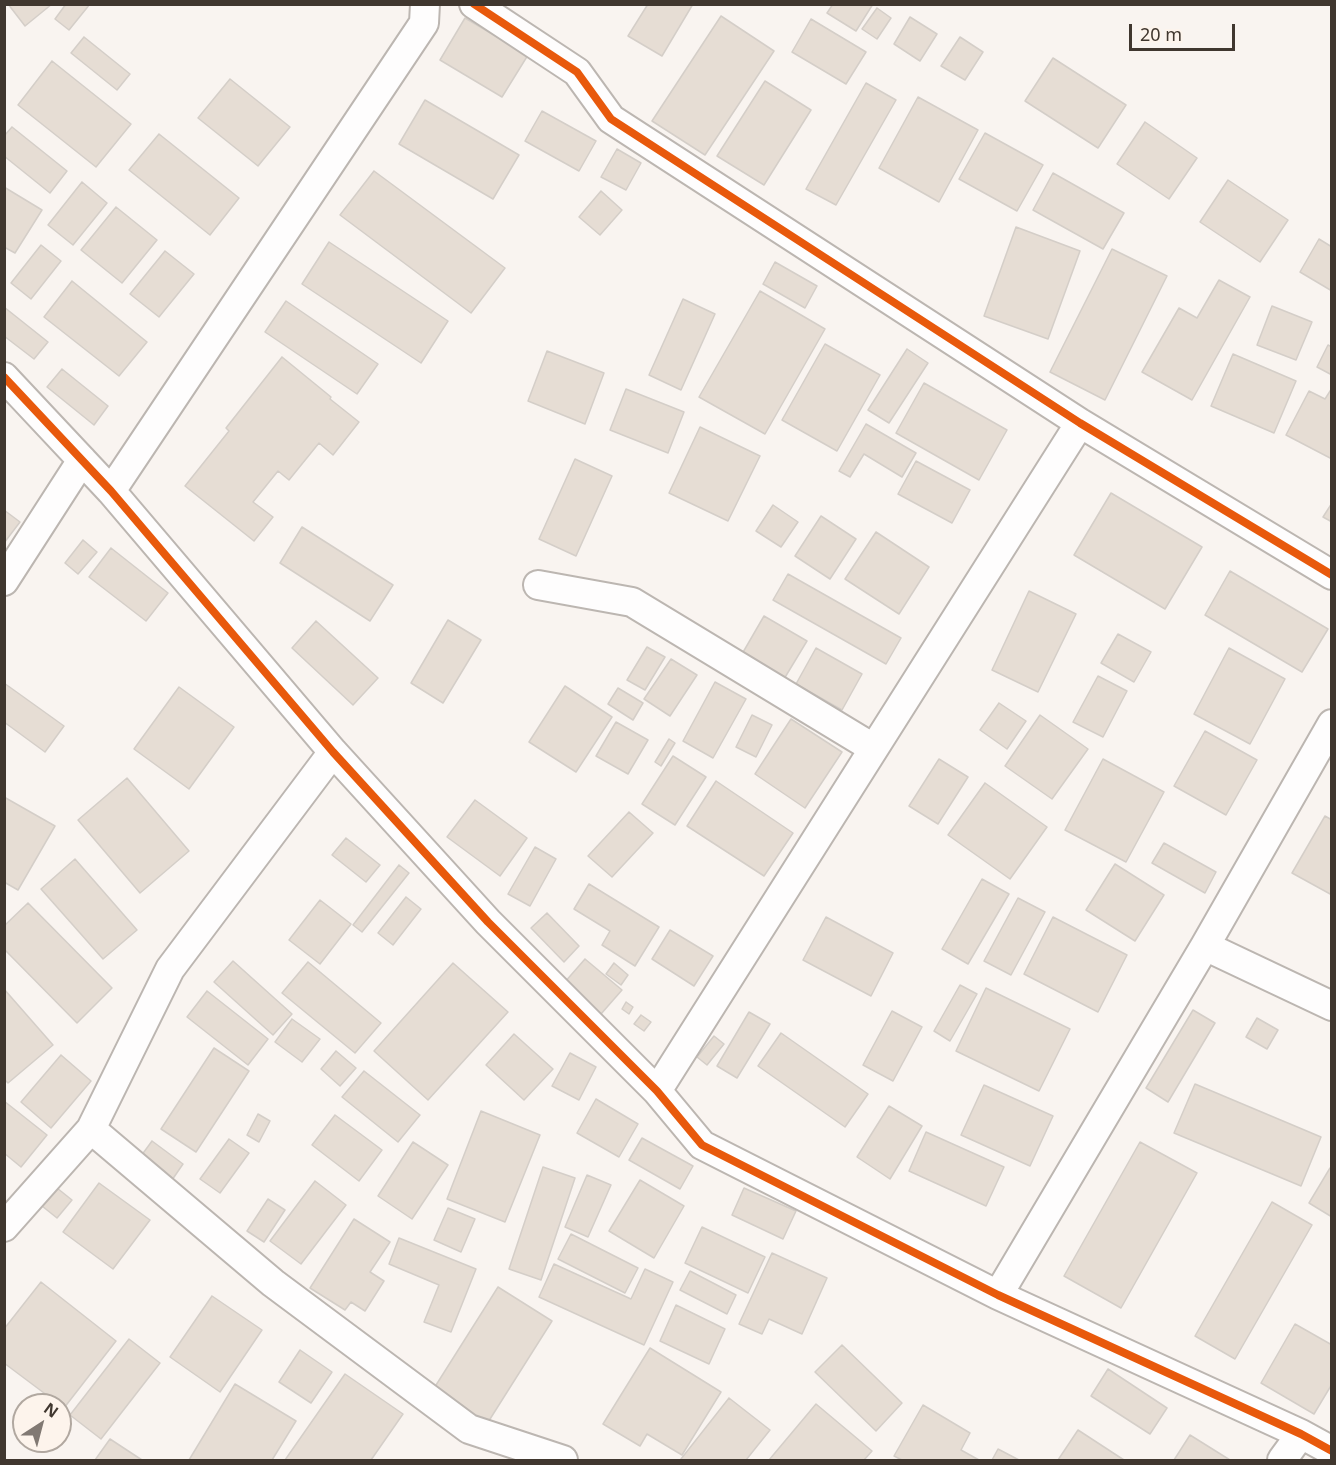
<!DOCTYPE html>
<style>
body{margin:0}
#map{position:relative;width:1336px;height:1465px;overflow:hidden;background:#f9f4f0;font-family:"Noto Sans",sans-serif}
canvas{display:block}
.frame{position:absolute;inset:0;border:6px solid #40372f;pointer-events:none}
.north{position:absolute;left:12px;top:1393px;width:60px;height:60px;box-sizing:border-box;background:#fdf4ec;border:2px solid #b1a8a0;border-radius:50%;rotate:36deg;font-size:16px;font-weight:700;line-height:24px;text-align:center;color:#40372f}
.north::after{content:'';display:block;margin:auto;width:21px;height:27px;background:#817973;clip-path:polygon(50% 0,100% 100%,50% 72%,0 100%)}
.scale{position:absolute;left:1129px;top:24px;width:106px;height:27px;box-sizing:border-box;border:3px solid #40372f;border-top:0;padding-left:8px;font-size:18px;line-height:21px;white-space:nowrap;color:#40372f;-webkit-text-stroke:4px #fdf4ec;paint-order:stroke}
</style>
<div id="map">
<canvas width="1336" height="1465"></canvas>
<div class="frame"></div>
<div class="north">N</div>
<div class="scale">20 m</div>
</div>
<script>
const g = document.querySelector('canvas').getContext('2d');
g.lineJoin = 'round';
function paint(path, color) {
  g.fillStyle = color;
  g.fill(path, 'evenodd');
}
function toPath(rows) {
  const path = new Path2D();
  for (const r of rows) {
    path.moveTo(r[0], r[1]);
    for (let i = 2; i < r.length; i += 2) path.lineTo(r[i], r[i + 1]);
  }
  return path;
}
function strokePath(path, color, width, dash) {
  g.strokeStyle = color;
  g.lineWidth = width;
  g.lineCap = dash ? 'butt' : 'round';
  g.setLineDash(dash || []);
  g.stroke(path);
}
const building = toPath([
 [8,4,52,4,25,26,8,4],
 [66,4,90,4,69,30,55,19,66,4],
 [648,4,693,4,662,56,628,36,648,4],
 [833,4,873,4,856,31,827,13,833,4],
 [877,8,891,18,877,39,862,29,877,8],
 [721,16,774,51,705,155,652,121,721,16],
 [910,17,937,34,920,61,894,44,910,17],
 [465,18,528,55,502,97,440,60,465,18],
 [811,19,866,52,846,84,792,52,811,19],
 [84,37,130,74,117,90,71,53,84,37],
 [960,37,983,52,965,80,941,66,960,37],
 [1053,58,1126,105,1098,148,1025,101,1053,58],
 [52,61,131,124,96,167,18,105,52,61],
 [230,79,290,127,258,166,198,118,230,79],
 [765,81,811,110,764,185,717,156,765,81],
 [866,83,896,100,836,205,806,189,866,83],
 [918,97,978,130,939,202,879,168,918,97],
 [425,100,519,155,493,199,399,144,425,100],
 [542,111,596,141,579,171,525,141,542,111],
 [1145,122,1197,158,1169,199,1117,164,1145,122],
 [12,127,67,171,50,193,4,156,4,136,12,127],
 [985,133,1043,165,1017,211,959,179,985,133],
 [159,134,239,198,210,235,129,170,159,134],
 [617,149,641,163,626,190,601,177,617,149],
 [374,171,505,268,471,313,340,215,374,171],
 [1053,173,1124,213,1103,249,1033,210,1053,173],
 [1228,180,1288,220,1260,262,1200,222,1228,180],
 [82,182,107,203,73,245,48,225,82,182],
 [4,187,42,210,15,253,4,247,4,187],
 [601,191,622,210,600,235,579,217,601,191],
 [116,207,157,240,122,283,81,250,116,207],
 [1016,227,1080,251,1048,339,984,316,1016,227],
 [1319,239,1332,247,1332,291,1300,272,1319,239],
 [329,242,448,321,421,363,302,284,329,242],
 [41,245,61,261,31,299,11,283,41,245],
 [1112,249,1167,276,1105,400,1050,372,1112,249],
 [165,251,194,274,159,317,130,294,165,251],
 [775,262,817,286,805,308,763,284,775,262],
 [1219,280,1250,297,1192,400,1142,372,1179,308,1197,318,1219,280],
 [72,281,147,342,119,376,44,317,72,281],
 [760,291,825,329,765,434,699,397,760,291],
 [683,299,715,314,681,390,649,375,683,299],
 [286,301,378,364,357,394,265,332,286,301],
 [1272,306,1312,322,1296,360,1257,345,1272,306],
 [4,307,48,342,34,359,4,336,4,307],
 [825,344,880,375,837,451,782,420,825,344],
 [1328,345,1332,347,1332,375,1317,367,1328,345],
 [907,349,928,363,889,423,868,410,907,349],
 [547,351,604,373,585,424,528,401,547,351],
 [1233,354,1296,381,1274,433,1211,406,1233,354],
 [282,357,331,397,330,399,359,422,333,455,319,443,289,480,278,471,253,502,273,517,254,541,185,486,229,431,226,428,282,357],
 [62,369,108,406,94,425,47,387,62,369],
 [924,383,1007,430,979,480,896,433,924,383],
 [1332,388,1332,459,1286,435,1309,391,1325,399,1332,388],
 [626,389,684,412,668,453,610,430,626,389],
 [866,424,916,453,902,477,864,454,850,477,839,471,866,424],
 [700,427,760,456,728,521,669,493,700,427],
 [575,459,612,476,576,556,539,539,575,459],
 [916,461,970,490,952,523,898,494,916,461],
 [1111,493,1202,547,1165,609,1074,555,1111,493],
 [1332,503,1332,522,1323,517,1332,503],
 [773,505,798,522,781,547,756,531,773,505],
 [4,510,20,522,4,543,4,510],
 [821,516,856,539,830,579,795,556,821,516],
 [302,527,393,585,370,621,280,563,302,527],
 [876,532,929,567,899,614,845,579,876,532],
 [83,540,97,552,78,574,65,563,83,540],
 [111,548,168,593,146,621,89,577,111,548],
 [1230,571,1328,629,1302,672,1205,615,1230,571],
 [788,574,901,638,886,664,773,600,788,574],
 [1029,591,1076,614,1038,692,992,670,1029,591],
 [764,616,807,641,784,679,742,654,764,616],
 [448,620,481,640,443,703,411,683,448,620],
 [316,621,378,678,353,705,292,648,316,621],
 [1118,634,1151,652,1134,682,1101,663,1118,634],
 [647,647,665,657,645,690,627,680,647,647],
 [816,648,862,674,842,710,796,684,816,648],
 [1229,648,1285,679,1250,744,1194,714,1229,648],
 [671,659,697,675,670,716,644,699,671,659],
 [1098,676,1127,691,1103,737,1073,722,1098,676],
 [715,682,746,699,713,758,683,741,715,682],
 [4,683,64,726,45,752,4,722,4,683],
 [565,686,612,717,576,772,529,742,565,686],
 [179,687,234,727,189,789,134,749,179,687],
 [618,688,643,703,633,720,608,704,618,688],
 [999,703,1026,721,1007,749,980,730,999,703],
 [752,715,772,725,756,757,736,747,752,715],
 [1040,715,1088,749,1052,799,1005,766,1040,715],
 [791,719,842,752,805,808,755,774,791,719],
 [616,722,648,740,628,774,596,756,616,722],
 [1205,731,1257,760,1226,815,1174,786,1205,731],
 [669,739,675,743,661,766,655,762,669,739],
 [673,756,706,777,675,825,642,804,673,756],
 [939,759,968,777,938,824,909,806,939,759],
 [1103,759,1164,792,1126,862,1065,830,1103,759],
 [127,778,189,851,140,893,78,820,127,778],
 [716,781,793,833,764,876,687,826,716,781],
 [985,783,1047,827,1010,879,948,835,985,783],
 [4,797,55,826,18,890,4,882,4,797],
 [475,800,527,838,500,876,447,837,475,800],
 [629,812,653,833,612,877,588,856,629,812],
 [1325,816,1332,820,1332,895,1292,873,1325,816],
 [346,838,380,865,366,882,332,855,346,838],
 [1164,843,1216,872,1205,893,1152,863,1164,843],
 [535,847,556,859,530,906,508,894,535,847],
 [75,859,137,930,103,959,41,889,75,859],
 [1115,864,1164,895,1135,941,1086,910,1115,864],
 [399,865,409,873,362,932,353,925,399,865],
 [982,879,1009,894,968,964,942,949,982,879],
 [589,884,659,927,635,966,602,945,610,931,574,909,589,884],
 [406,897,421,909,393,945,378,933,406,897],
 [1018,898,1045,912,1011,975,984,961,1018,898],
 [320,900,351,924,320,964,289,940,320,900],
 [28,903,112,988,77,1023,4,949,4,926,28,903],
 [547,913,579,946,564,962,531,928,547,913],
 [826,917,893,953,871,996,803,960,826,917],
 [1053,917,1127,955,1098,1012,1024,974,1053,917],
 [670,930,713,956,694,986,652,959,670,930],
 [585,959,622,990,601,1014,564,983,585,959],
 [233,961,292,1014,273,1035,214,982,233,961],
 [308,962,381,1023,355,1053,282,993,308,962],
 [453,963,508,1012,428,1100,374,1051,453,963],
 [614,963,628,975,621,985,606,974,614,963],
 [960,985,977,994,950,1041,934,1031,960,985],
 [986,988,1070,1029,1039,1091,956,1051,986,988],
 [4,989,53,1045,8,1083,4,1079,4,989],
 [207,991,268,1039,248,1065,187,1017,207,991],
 [626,1002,633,1007,629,1014,622,1009,626,1002],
 [1193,1010,1215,1023,1168,1102,1146,1088,1193,1010],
 [892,1011,922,1027,893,1081,863,1065,892,1011],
 [749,1012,770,1024,737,1078,717,1066,749,1012],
 [641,1015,651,1022,644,1031,634,1024,641,1015],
 [1257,1018,1278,1030,1267,1049,1246,1037,1257,1018],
 [292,1019,320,1039,302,1062,275,1042,292,1019],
 [781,1033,868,1094,845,1127,758,1066,781,1033],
 [514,1034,553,1069,524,1100,486,1065,514,1034],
 [714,1036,724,1044,707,1065,697,1057,714,1036],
 [214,1048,249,1071,196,1152,161,1129,214,1048],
 [336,1051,356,1068,340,1086,321,1069,336,1051],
 [570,1053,596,1067,579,1100,552,1086,570,1053],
 [61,1055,91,1081,51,1128,21,1102,61,1055],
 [364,1071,420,1115,398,1142,342,1097,364,1071],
 [1195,1084,1321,1137,1301,1186,1174,1133,1195,1084],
 [984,1085,1053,1116,1030,1166,961,1135,984,1085],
 [596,1099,638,1124,619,1157,577,1133,596,1099],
 [4,1101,47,1135,21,1167,4,1153,4,1101],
 [889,1106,922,1126,890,1179,857,1157,889,1106],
 [481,1111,540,1135,505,1222,447,1199,481,1111],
 [258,1114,270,1121,259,1142,247,1135,258,1114],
 [335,1115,382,1150,359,1181,312,1145,335,1115],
 [926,1132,1004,1167,986,1206,909,1171,926,1132],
 [642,1138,693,1166,680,1189,629,1160,642,1138],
 [229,1139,249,1153,220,1193,200,1179,229,1139],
 [152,1141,183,1164,172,1180,141,1156,152,1141],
 [413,1142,448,1165,412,1219,378,1196,413,1142],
 [1140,1142,1197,1173,1121,1308,1064,1276,1140,1142],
 [543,1167,575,1178,541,1280,509,1269,543,1167],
 [1330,1168,1332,1169,1332,1217,1309,1203,1330,1168],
 [587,1175,611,1185,588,1237,565,1227,587,1175],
 [640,1180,684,1206,654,1258,609,1231,640,1180],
 [315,1181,346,1205,301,1264,270,1241,315,1181],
 [99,1183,150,1220,113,1269,63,1232,99,1183],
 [57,1188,72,1200,57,1218,42,1206,57,1188],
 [744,1188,796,1211,783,1239,732,1215,744,1188],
 [268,1199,285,1210,264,1242,247,1231,268,1199],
 [1272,1202,1312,1225,1235,1359,1195,1336,1272,1202],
 [448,1208,475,1219,461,1252,434,1240,448,1208],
 [354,1219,390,1242,370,1272,384,1281,365,1311,351,1302,345,1310,310,1288,354,1219],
 [702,1227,765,1257,748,1293,685,1263,702,1227],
 [571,1234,638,1268,625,1293,558,1259,571,1234],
 [399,1238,476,1269,451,1332,424,1322,439,1285,389,1264,399,1238],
 [772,1253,827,1278,802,1334,769,1319,762,1334,739,1324,772,1253],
 [554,1264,631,1299,645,1269,673,1282,644,1345,539,1297,554,1264],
 [690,1271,736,1295,727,1314,680,1290,690,1271],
 [41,1282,116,1341,64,1408,4,1363,4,1329,41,1282],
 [498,1287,552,1321,485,1427,431,1393,498,1287],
 [212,1296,262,1330,220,1392,170,1357,212,1296],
 [676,1305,725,1329,709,1364,660,1341,676,1305],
 [1295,1324,1332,1345,1332,1384,1314,1414,1261,1383,1295,1324],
 [129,1339,160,1363,101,1439,70,1415,129,1339],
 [842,1345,902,1403,876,1431,815,1372,842,1345],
 [650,1348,721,1392,682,1455,647,1434,640,1446,603,1424,650,1348],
 [300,1350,332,1372,311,1403,279,1382,300,1350],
 [1108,1369,1167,1408,1150,1434,1091,1396,1108,1369],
 [345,1374,403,1414,371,1460,285,1460,345,1374],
 [235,1384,296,1421,272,1460,189,1460,235,1384],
 [729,1398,770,1430,746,1460,682,1460,681,1459,729,1398],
 [816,1404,872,1451,864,1460,769,1460,816,1404],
 [923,1405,970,1433,961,1450,979,1460,902,1460,894,1456,923,1405],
 [1078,1430,1124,1460,1058,1460,1078,1430],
 [1190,1435,1230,1460,1174,1460,1190,1435],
 [110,1439,142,1460,95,1460,110,1439],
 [998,1449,1019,1460,992,1460,998,1449]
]);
paint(building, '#e6ddd4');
strokePath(building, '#d4cec8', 1.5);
const minor = toPath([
 [474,4,577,72,611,119,1080,423,1332,575],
 [4,377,111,491,333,752,488,922,657,1091,702,1145,998,1295,1301,1434,1332,1451],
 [111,491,424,23,425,4],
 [4,581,82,460],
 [538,585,632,602,873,748],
 [1205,946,1332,1006],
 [657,1091,1080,423],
 [91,1129,273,1283,469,1429,563,1460],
 [4,1227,91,1129,170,969,333,752],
 [998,1295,1205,946,1332,724],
 [1282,1460,1301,1434]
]);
strokePath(minor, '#bcb6b1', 32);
strokePath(minor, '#fefdfd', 28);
strokePath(toPath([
 [474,4,577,72,611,119,1080,423,1332,575],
 [4,377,111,491,333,752,488,922,657,1091,702,1145,998,1295,1301,1434,1332,1451]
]), '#e8590c', 8);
</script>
